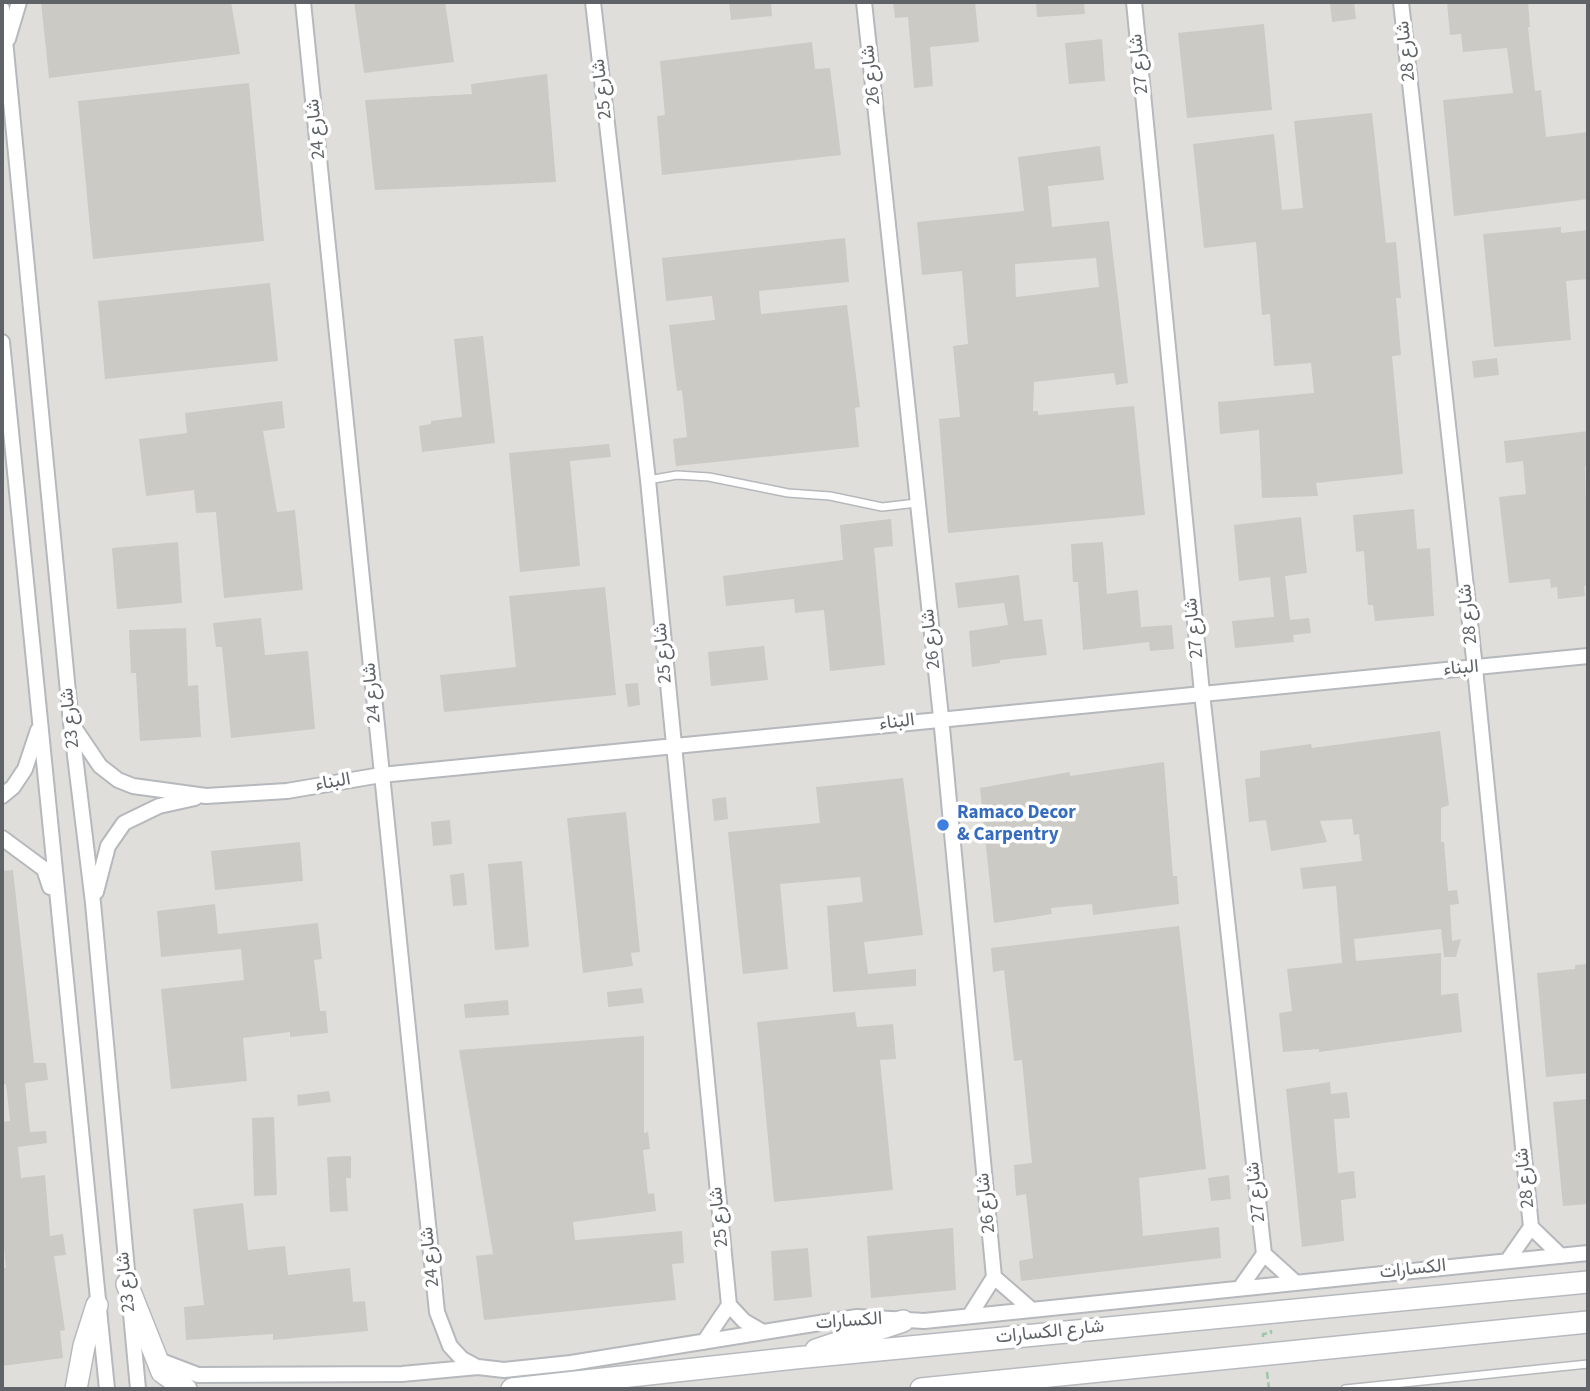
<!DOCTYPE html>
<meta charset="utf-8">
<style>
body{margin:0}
#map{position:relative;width:1590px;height:1391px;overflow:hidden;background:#f1efe8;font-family:"Source Sans 3",sans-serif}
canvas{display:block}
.frame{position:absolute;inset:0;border:4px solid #5f6368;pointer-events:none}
</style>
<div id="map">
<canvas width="1590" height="1391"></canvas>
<div class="frame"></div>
</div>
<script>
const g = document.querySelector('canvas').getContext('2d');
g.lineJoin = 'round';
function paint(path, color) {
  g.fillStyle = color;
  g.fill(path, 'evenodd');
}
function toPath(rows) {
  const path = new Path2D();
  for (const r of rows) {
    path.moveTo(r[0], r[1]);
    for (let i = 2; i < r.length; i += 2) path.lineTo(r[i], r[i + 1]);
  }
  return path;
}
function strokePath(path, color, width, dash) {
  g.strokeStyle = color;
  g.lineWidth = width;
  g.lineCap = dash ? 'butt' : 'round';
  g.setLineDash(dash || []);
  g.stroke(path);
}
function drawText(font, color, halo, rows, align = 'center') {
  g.font = font + ' "Source Sans 3",Vazirmatn,sans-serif';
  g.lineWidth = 7;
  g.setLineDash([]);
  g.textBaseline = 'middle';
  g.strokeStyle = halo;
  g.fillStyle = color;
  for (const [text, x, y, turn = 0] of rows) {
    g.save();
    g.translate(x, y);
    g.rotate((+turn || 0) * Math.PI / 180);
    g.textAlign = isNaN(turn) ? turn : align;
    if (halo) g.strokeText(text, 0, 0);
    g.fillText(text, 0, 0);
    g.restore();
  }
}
paint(toPath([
 [2,2,1588,2,1588,1389,2,1389]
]), '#e0deda');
paint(toPath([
 [41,2,231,2,240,54,49,78],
 [354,2,445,2,454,62,364,73],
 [729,2,771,2,772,16,731,20],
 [893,2,975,2,979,42,930,47,933,86,914,88,908,17,895,18],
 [1036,2,1084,2,1085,14,1037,17],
 [1330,2,1354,2,1356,19,1332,22],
 [1447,2,1528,2,1530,27,1528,27,1535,91,1541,90,1546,137,1588,132,1588,199,1454,216,1443,100,1513,93,1507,48,1463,52,1461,34,1450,35],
 [1264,24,1272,110,1187,118,1178,33],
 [1102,39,1105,81,1069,84,1065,43],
 [812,42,815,69,830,68,841,155,662,175,657,116,665,115,660,61],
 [547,74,556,182,375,190,365,100,472,94,471,84],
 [249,83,264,241,93,259,78,101],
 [1372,113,1386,243,1396,242,1401,298,1396,298,1401,355,1392,356,1403,474,1316,483,1318,496,1262,498,1259,430,1220,434,1218,402,1314,393,1311,363,1274,366,1270,314,1262,315,1256,242,1204,248,1193,144,1274,134,1282,210,1303,208,1294,121],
 [1100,146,1104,180,1048,186,1052,227,1109,221,1128,383,1116,385,1114,373,1034,382,1033,411,1038,411,1038,415,1134,406,1145,515,948,533,939,419,960,417,953,346,968,344,962,271,922,275,917,222,1024,211,1018,157],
 [1096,258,1099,287,1016,297,1015,264],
 [1561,227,1561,233,1588,230,1588,279,1566,281,1571,340,1494,347,1483,234],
 [845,238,849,282,759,291,761,314,847,305,860,407,855,408,859,447,676,466,673,439,687,437,682,390,677,391,669,325,715,320,712,296,666,301,662,258],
 [270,283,278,361,105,379,98,301],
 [483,336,495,443,422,452,419,426,431,424,431,421,462,417,454,339],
 [1497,358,1499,375,1474,378,1472,361],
 [282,401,285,428,263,431,277,512,295,510,303,590,224,598,216,512,196,513,194,490,146,496,139,439,187,433,185,413],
 [1588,431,1588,466,1585,466,1588,585,1584,586,1585,596,1558,599,1557,587,1551,588,1550,579,1509,583,1499,497,1526,494,1523,461,1506,463,1504,441],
 [609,444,611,457,570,461,580,566,520,572,509,453],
 [1414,509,1417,549,1430,548,1434,616,1375,621,1373,605,1368,605,1364,551,1356,552,1353,515],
 [1301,517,1307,573,1285,576,1290,620,1309,618,1311,633,1293,635,1294,642,1235,648,1232,621,1274,617,1270,577,1239,581,1234,525],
 [891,519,893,546,874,548,885,665,830,671,824,610,795,613,794,599,726,606,723,576,843,560,840,525],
 [178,542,182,603,117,609,112,548],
 [1103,542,1107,594,1138,590,1141,627,1172,625,1174,649,1150,651,1149,642,1083,650,1078,582,1073,582,1071,544],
 [1019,575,1024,621,1042,619,1047,655,1000,660,1000,663,972,667,969,631,1008,625,1004,603,958,608,955,583],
 [605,587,616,695,444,712,440,675,516,667,509,596],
 [261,618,265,655,308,651,315,729,231,738,222,647,216,647,213,623],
 [186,628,188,686,198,685,201,737,140,741,136,673,131,673,129,630],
 [764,646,768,680,711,686,708,652],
 [638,683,640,705,628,707,625,684],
 [1440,731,1449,805,1441,808,1441,842,1444,842,1448,891,1457,890,1459,904,1450,905,1452,941,1461,939,1456,957,1444,957,1441,929,1354,939,1356,961,1441,953,1441,995,1458,993,1462,1032,1319,1052,1319,1049,1283,1052,1279,1013,1292,1011,1287,969,1342,963,1336,886,1303,889,1300,868,1362,861,1359,834,1354,835,1352,819,1320,821,1327,842,1271,851,1266,820,1249,822,1245,779,1260,777,1260,751,1311,744,1312,748],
 [1164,762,1173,876,1177,876,1179,904,1093,915,1092,904,1051,908,1052,914,994,923,980,788,1070,772,1070,776],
 [903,778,923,935,864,942,868,974,916,969,916,986,833,992,827,906,863,902,860,877,780,884,788,969,743,974,728,832,820,823,816,787],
 [726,797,728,819,714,821,712,799],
 [626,812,640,952,631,953,633,966,583,973,567,818],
 [450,820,452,844,433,846,431,822],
 [300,842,303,881,215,890,211,851],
 [522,861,529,947,495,950,488,864],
 [13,870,34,1063,46,1063,48,1080,25,1083,30,1132,46,1131,47,1143,18,1147,21,1178,45,1175,50,1236,63,1234,66,1255,54,1256,65,1330,60,1331,63,1358,2,1366,2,1268,6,1268,2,1226,2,1122,10,1121,6,1084,2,1085,2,871],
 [464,873,467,905,453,906,450,875],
 [215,904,218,934,318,923,322,959,314,960,320,1011,326,1011,328,1033,290,1037,290,1032,243,1038,247,1081,171,1089,161,989,244,980,241,949,161,957,157,911],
 [1179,926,1206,1169,1139,1178,1143,1236,1219,1227,1221,1258,1021,1281,1019,1261,1033,1258,1026,1194,1016,1196,1014,1165,1032,1163,1022,1060,1014,1061,1004,970,993,972,991,948],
 [1588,964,1588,1073,1546,1077,1537,973,1575,969,1575,965],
 [642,988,644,1003,608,1007,607,992],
 [508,1000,509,1015,465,1018,464,1004],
 [855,1012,857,1027,893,1024,896,1059,880,1060,893,1190,774,1202,757,1022],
 [644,1036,644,1133,648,1132,650,1149,643,1150,648,1194,654,1193,656,1211,573,1222,575,1240,682,1231,684,1263,672,1264,676,1300,484,1320,476,1256,493,1254,459,1050],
 [1330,1082,1331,1094,1347,1092,1350,1118,1334,1119,1338,1173,1354,1171,1356,1198,1341,1200,1344,1241,1302,1247,1286,1089],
 [329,1091,331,1102,298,1106,297,1095],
 [1588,1099,1588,1204,1563,1206,1553,1102],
 [274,1117,277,1195,254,1196,252,1118],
 [351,1156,351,1178,346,1178,348,1211,330,1212,327,1157],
 [1229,1175,1231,1199,1211,1201,1208,1178],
 [243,1203,248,1250,285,1246,288,1275,350,1268,353,1302,365,1301,368,1331,273,1340,273,1334,186,1340,184,1307,204,1305,193,1209],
 [953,1228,956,1290,871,1298,867,1236],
 [808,1248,812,1297,774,1301,771,1251]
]), '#cccac5');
const lane = toPath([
 [648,480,677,475,709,477,788,493,830,496,882,507,917,503],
 [1345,1389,1588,1364]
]);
const street = toPath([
 [303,2,437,1312,450,1346,462,1359,477,1367],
 [593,2,648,480,729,1305,704,1342],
 [864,2,941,717,994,1277,970,1315],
 [1134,2,1202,693,1264,1254,1240,1288],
 [1401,2,1475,668,1531,1227,1508,1260],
 [2,9,71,723,93,903,138,1389],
 [8,39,19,2],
 [2,342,107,1389],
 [71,723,100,766,118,780,133,786,206,796,287,791,381,775,1588,656],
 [2,796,13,787,25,769,38,730],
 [2,838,44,869,50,887],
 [96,892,108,846,124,823,159,806,195,798],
 [1531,1227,1561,1256],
 [1264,1254,1296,1283],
 [994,1277,1032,1310],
 [729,1305,744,1321,763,1332],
 [156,1359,198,1375,402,1374,478,1367,504,1370,571,1363,857,1317,924,1321,1588,1253]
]);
const secondary = toPath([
 [127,1284,162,1372,186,1389],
 [816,1350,903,1321],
 [76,1389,84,1346,97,1305],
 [512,1389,795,1358,1588,1282],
 [921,1389,1588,1322]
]);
strokePath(lane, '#b5b8bc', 10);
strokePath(street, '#b5b8bc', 18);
strokePath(secondary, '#b6babf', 24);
strokePath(toPath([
 [1263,1337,1263,1334,1271,1333,1271,1330],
 [1267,1372,1269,1389]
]), '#9cc7a9', 2.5, [7, 3.5]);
strokePath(lane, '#fff', 7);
strokePath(street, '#fff', 14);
strokePath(secondary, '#fff', 21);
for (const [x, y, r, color] of [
 [943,825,7,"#3f7fe0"]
]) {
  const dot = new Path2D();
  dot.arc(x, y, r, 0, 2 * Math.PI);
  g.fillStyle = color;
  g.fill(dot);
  strokePath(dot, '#fff', 2.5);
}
drawText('19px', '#5f6368', '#fff', [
 ["شارع 28",1407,51,-96],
 ["شارع 27",1140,64,-96],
 ["شارع 26",872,75,-96],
 ["شارع 25",603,89,-97],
 ["شارع 24",317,129,-96],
 ["شارع 28",1469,614,-96],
 ["شارع 27",1195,628,-96],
 ["شارع 26",932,639,-96],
 ["شارع 25",664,653,-95],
 ["البناء",1461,669,-5],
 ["شارع 24",373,693,-95],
 ["شارع 23",71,718,-96],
 ["البناء",897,723,-7],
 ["البناء",333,783,-10],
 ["شارع 28",1526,1178,-96],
 ["شارع 27",1257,1192,-96],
 ["شارع 26",987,1203,-96],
 ["شارع 25",720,1217,-96],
 ["شارع 24",431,1257,-96],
 ["الكسارات",1413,1270,-6],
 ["شارع 23",127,1282,-96],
 ["الكسارات",849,1322,-4],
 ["شارع الكسارات",1050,1333,-6]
]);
drawText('bold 19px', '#366cbe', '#fff', [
 ["Ramaco Decor",957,814],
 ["& Carpentry",957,836]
], 'left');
</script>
